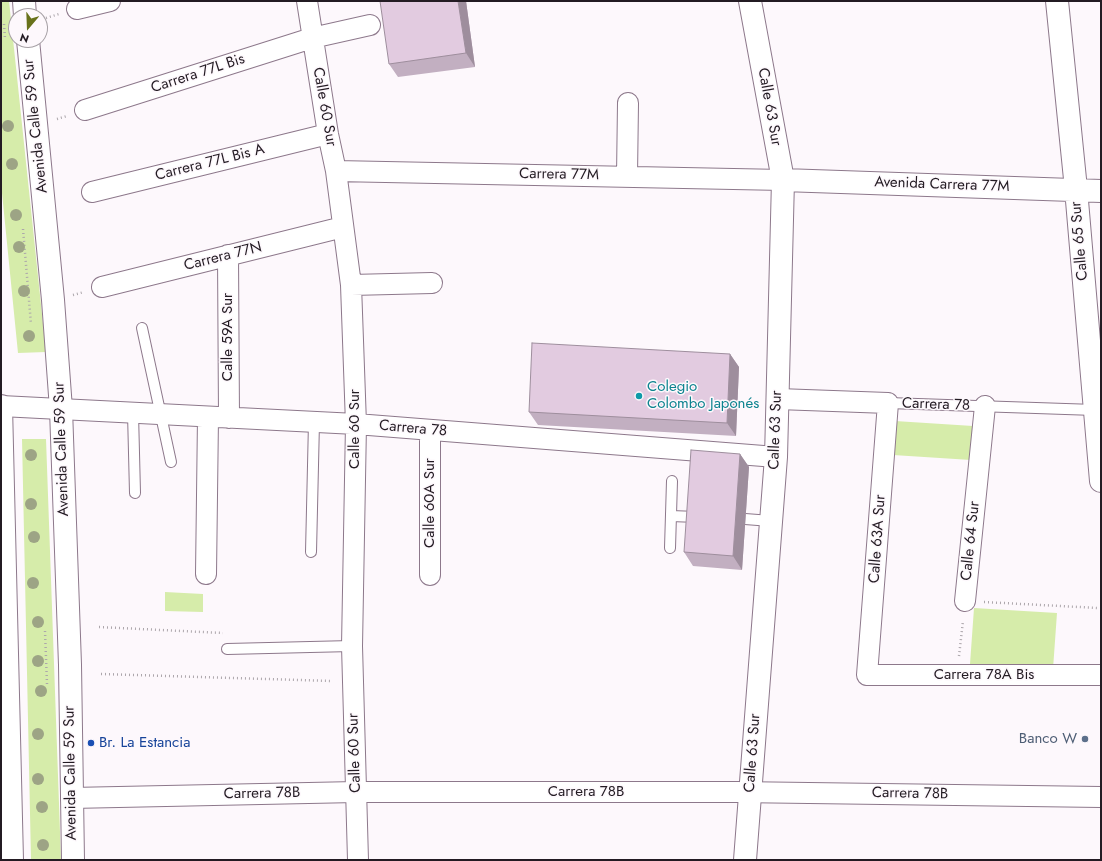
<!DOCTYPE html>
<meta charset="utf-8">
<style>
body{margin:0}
#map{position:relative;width:1102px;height:861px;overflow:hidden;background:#fdf8fc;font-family:Jost,sans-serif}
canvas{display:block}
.frame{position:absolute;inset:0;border:2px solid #231b23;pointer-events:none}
.north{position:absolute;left:8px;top:8px;width:40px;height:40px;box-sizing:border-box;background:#fdf8fc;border:1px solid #a6a0a5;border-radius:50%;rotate:199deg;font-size:11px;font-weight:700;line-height:16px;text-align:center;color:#231b23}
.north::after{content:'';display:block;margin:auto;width:14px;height:18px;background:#68721b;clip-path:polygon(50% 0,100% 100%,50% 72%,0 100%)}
</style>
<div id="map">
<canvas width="1102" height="861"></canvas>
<div class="frame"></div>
<div class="north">N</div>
</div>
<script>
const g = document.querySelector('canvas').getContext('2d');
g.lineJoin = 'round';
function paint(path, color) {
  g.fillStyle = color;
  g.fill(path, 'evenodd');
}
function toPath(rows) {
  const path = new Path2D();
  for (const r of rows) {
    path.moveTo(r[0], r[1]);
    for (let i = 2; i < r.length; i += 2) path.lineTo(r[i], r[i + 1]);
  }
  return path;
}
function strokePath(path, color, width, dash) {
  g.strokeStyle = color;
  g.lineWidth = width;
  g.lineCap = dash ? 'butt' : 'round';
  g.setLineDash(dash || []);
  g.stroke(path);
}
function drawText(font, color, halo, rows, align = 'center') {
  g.font = font + ' Jost,sans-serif';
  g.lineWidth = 3;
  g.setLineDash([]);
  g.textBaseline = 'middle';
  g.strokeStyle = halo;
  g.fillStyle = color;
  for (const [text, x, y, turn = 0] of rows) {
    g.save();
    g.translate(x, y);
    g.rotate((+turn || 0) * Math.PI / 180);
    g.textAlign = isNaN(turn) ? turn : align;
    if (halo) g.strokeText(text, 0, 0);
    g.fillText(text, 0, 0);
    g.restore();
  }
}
paint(toPath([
 [1,1,9,1,46,352,18,353,1,183],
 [895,421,973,426,971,460,893,455],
 [22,439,46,439,61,860,31,860],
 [165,592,203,594,203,612,165,611],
 [974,608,1057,613,1053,669,970,664]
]), '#d6ecaa');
const lane = toPath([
 [142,328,171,462],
 [888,403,1095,410],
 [133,413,135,493],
 [671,516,697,517],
 [745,519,771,521],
 [670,548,672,481],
 [311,552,314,422],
 [227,649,352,646]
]);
const street = toPath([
 [307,1,328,134,336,171,351,285,356,424,352,646,358,860],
 [77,9,110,1],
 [85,110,312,38,370,25],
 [336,171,783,180],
 [627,176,628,103],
 [92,192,328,134],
 [228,255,229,418],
 [351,285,432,283],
 [102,287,343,227],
 [778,399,888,403,867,675,1101,675],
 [1,406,356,424,776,457],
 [430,430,430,575],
 [206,574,208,417],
 [965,601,985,406],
 [71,798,356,792,736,792,1101,797]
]);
const secondary = toPath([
 [1057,1,1076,189,1101,481],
 [783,180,1101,191],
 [745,860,776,457,783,180,750,1]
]);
const primary = toPath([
 [24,1,25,16],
 [28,40,53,300,61,409,70,665,73,860],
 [1,406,12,860]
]);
strokePath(lane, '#8d788b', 12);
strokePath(street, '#8d788b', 22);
strokePath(secondary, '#8d788b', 24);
strokePath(primary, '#8d788b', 24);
strokePath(toPath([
 [46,18,59,14],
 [4,24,5,39],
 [57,119,67,116],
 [23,229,31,324],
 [73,295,84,292],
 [984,602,1098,608],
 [99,627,223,633],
 [45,631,47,684],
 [959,656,963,621],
 [101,674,332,681]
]), '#aca6ab', 2.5, [1, 3]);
strokePath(lane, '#fff', 10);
strokePath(street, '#fff', 20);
strokePath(secondary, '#fff', 22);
strokePath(primary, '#fff', 22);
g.fillStyle = '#9da485';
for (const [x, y] of [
 [8,126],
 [12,164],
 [16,215],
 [19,247],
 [24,291],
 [29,336],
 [31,455],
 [31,504],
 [34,537],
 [33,583],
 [38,622],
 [38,661],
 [41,691],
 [38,734],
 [38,779],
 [42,807],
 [43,845]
]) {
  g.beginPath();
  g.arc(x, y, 6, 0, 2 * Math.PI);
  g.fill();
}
paint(toPath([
 [466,1,475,67,398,77,389,64],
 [730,354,739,367,736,436,538,425,529,412],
 [740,454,749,467,742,570,693,566,684,552]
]), '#c2afc1');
paint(toPath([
 [458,1,466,1,475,67,466,53],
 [730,354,739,367,736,436,727,423],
 [740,454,749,467,742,570,733,556]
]), '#9e8e9d');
const building = toPath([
 [380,1,458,1,466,53,389,64,380,1],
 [532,343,730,354,727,423,529,412,532,343],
 [691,450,740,454,733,556,684,552,691,450]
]);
paint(building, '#e2cbe0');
strokePath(building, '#9e8e9d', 1);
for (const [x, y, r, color] of [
 [639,396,4,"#0f9aa8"],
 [1085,739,4,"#5c6f8a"],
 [91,743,4,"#1a4fb4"]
]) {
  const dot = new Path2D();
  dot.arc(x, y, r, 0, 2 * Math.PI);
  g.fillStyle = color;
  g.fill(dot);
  strokePath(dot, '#fdf8fc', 1.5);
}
drawText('15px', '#231b23', '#fdf8fc', [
 ["Carrera 77L Bis",198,74,-18],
 ["Calle 60 Sur",324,107,80],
 ["Calle 63 Sur",769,107,80],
 ["Avenida Calle 59 Sur",36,126,-96],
 ["Carrera 77L Bis A",210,163,-14],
 ["Carrera 77M",559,175,1],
 ["Avenida Carrera 77M",942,185,2],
 ["Calle 65 Sur",1080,241,-95],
 ["Carrera 77N",223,257,-14],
 ["Calle 59A Sur",228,337,-90],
 ["Carrera 78",936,405,2],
 ["Calle 60 Sur",355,429,-90],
 ["Carrera 78",413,429,5],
 ["Calle 63 Sur",776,430,-88],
 ["Avenida Calle 59 Sur",62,449,-92],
 ["Calle 60A Sur",430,503,-90],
 ["Calle 63A Sur",878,539,-86],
 ["Calle 64 Sur",971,541,-84],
 ["Carrera 78A Bis",984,675],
 ["Calle 60 Sur",355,753,-92],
 ["Calle 63 Sur",753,753,-86],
 ["Avenida Calle 59 Sur",71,773,-91],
 ["Carrera 78B",586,792],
 ["Carrera 78B",262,794,-1],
 ["Carrera 78B",910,794,1]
]);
drawText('15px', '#0d838f', '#fdf8fc', [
 ["Colegio",647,387],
 ["Colombo Japonés",647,404]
], 'left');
drawText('15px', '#4e5e75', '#fdf8fc', [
 ["Banco W",1077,739]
], 'right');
drawText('15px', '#164399', '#fdf8fc', [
 ["Br. La Estancia",99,743]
], 'left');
</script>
